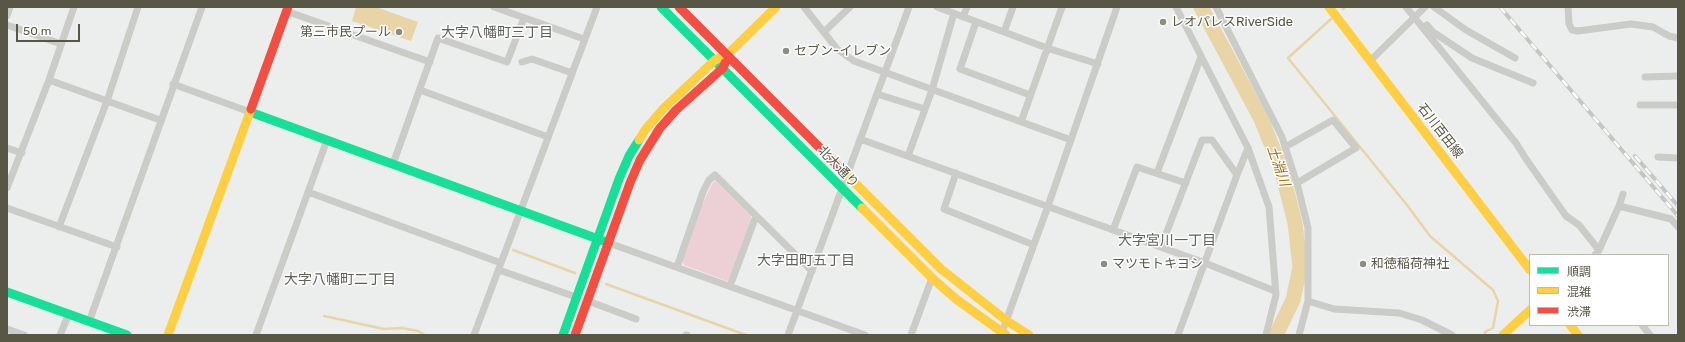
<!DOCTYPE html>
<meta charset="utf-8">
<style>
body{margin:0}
#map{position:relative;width:1685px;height:342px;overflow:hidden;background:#eceded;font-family:Rubik,"Noto Sans JP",sans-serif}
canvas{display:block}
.frame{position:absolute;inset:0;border:8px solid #585745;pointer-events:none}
.legend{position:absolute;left:1529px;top:254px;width:140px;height:72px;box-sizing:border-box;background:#fff;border:1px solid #bcbcb5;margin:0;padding:5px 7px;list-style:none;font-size:12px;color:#585745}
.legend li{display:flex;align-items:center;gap:8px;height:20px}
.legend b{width:20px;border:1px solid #bcbcb5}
.scale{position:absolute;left:16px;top:24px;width:64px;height:18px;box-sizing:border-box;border:2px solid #585745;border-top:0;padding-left:5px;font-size:12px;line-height:14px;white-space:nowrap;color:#585745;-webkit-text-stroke:3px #fff;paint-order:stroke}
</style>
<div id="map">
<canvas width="1685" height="342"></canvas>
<div class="frame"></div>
<ul class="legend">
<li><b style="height:5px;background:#16e098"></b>順調</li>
<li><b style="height:5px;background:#ffcf43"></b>混雑</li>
<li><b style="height:5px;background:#f24e42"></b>渋滞</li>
</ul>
<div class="scale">50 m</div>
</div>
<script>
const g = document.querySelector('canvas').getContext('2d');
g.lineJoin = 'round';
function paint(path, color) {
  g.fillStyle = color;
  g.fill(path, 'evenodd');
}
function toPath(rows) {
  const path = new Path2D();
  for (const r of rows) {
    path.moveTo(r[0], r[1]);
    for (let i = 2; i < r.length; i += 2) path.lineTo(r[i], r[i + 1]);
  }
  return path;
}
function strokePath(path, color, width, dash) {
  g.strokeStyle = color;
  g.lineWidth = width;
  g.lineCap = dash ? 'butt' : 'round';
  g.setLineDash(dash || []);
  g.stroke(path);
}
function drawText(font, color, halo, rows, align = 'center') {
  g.font = font + ' Rubik,"Noto Sans JP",sans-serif';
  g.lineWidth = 3;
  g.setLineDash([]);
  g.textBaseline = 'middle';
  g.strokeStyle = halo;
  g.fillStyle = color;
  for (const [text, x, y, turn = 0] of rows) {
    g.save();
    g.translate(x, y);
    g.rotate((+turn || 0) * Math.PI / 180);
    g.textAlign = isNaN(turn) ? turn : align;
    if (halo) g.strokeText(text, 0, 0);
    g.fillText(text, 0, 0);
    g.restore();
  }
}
paint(toPath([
 [716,181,751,215,751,220,731,279,727,281,684,265,682,260,698,214,713,182]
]), '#ecd0d5');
paint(toPath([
 [356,7,376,7,418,22,411,41,352,21]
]), '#e9d4a6');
strokePath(toPath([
 [1343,9,1345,7],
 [1331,19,1288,58,1407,205,1430,236,1493,290,1498,301,1493,328,1485,332,1485,335],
 [513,250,575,273],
 [606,284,746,335],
 [324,316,384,329,402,328,418,331,425,335]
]), '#e9d4a6', 2.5);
strokePath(toPath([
 [1201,7,1261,119,1281,168,1295,223,1300,267,1293,300,1276,335]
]), '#e9d4a6', 15);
strokePath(toPath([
 [494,7,584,39],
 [804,7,837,49,854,61,1071,140],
 [937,7,1047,48,1098,64],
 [1176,7,1248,148,1269,207,1276,295,1266,335],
 [1216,7,1282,137,1298,187,1308,228,1308,301,1299,335],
 [1406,7,1516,143,1526,159,1566,216,1579,225,1599,250],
 [1434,7,1466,30,1515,58],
 [1568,7,1569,24,1572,30,1578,31,1631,24,1639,25,1653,27,1669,36,1678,38],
 [286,11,430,62],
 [7,16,10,7],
 [963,17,967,7],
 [976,22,960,69,1030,95],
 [7,25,61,44],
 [1427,25,1433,32,1472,58,1533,83],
 [824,32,850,7],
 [1004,32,1013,7],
 [1370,61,1425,7],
 [522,62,532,59,572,73],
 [1645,77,1678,76],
 [49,80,160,120],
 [173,84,250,112],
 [420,90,548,137],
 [877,94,925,109],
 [1640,105,1678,105],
 [1021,122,1062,7],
 [860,139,1205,263,1275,291],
 [1285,147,1333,120,1356,148,1297,183],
 [7,148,22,153],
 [908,156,932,90,954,13],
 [1658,157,1678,158],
 [393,164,438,38,507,62,524,18],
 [956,173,944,209,1034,245],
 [1157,173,1201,57],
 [7,188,49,80,74,7],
 [308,192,501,263],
 [1619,206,1671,219,1678,227],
 [7,208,117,247],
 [59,227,107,101,138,7],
 [1113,230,1137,167,1186,183],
 [609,243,865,335],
 [1161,247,1202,140,1212,140,1237,175],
 [1595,255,1599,250,1619,206,1623,194],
 [677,267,703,192,709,180,715,175,812,271],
 [499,270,576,297],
 [730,286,756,216],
 [588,301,636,319],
 [1308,301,1334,309,1399,313,1422,320,1452,335],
 [89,322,202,7],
 [1642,325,1650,335],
 [7,329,24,335],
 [60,335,69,314],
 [256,335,327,140],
 [474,335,597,7],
 [686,335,687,335],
 [788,335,909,7],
 [911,335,932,278],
 [1001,335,1048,206,1117,7],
 [1178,335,1237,175,1248,148]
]), '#cbcbc7', 7);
strokePath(toPath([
 [661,7,862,208],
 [250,112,609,243],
 [7,292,127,335],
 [563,335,619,179,629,156,639,140]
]), '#16e098', 9);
strokePath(toPath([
 [1329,7,1530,270],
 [639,140,645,130,664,108,715,60,727,55,776,7],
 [842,170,941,269,1007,321,1029,335],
 [862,208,932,278,956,299,1006,335],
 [1570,325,1578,335],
 [168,335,251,109],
 [1503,335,1530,310]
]), '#ffcf43', 9);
strokePath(toPath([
 [679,7,842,170],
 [251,109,288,7],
 [575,335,630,183,640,160,660,128,676,110,723,68,725,63]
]), '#f24e42', 9);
const rail = toPath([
 [1500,7,1678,216],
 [1635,156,1678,206]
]);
strokePath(rail, '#c5c5c1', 4);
strokePath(rail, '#fff', 2.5, [8]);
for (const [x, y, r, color] of [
 [1163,22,4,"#8c8c80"],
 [399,32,4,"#8c8c80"],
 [786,51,4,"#8c8c80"],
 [1104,264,4,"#8c8c80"],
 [1363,264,4,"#8c8c80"]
]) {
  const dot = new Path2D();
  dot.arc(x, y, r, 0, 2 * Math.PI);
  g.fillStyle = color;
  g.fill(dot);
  strokePath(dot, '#fff', 1.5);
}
drawText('13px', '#585745', '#fff', [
 ["レオパレスRiverSide",1171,22],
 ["第三市民プール",391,32,"right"],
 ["セブン-イレブン",794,51],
 ["マツモトキヨシ",1112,264],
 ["和徳稲荷神社",1371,264]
], 'left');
drawText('13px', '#585745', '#fff', [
 ["石川百田線",1440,131,52],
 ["北大通り",838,167,46]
]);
drawText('14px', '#606058', '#fff', [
 ["大字八幡町三丁目",497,33],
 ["大字宮川一丁目",1167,241],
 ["大字田町五丁目",806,261],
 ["大字八幡町二丁目",340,280]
]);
drawText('italic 14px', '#986d10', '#fff', [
 ["土淵川",1278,166,71]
]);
</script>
